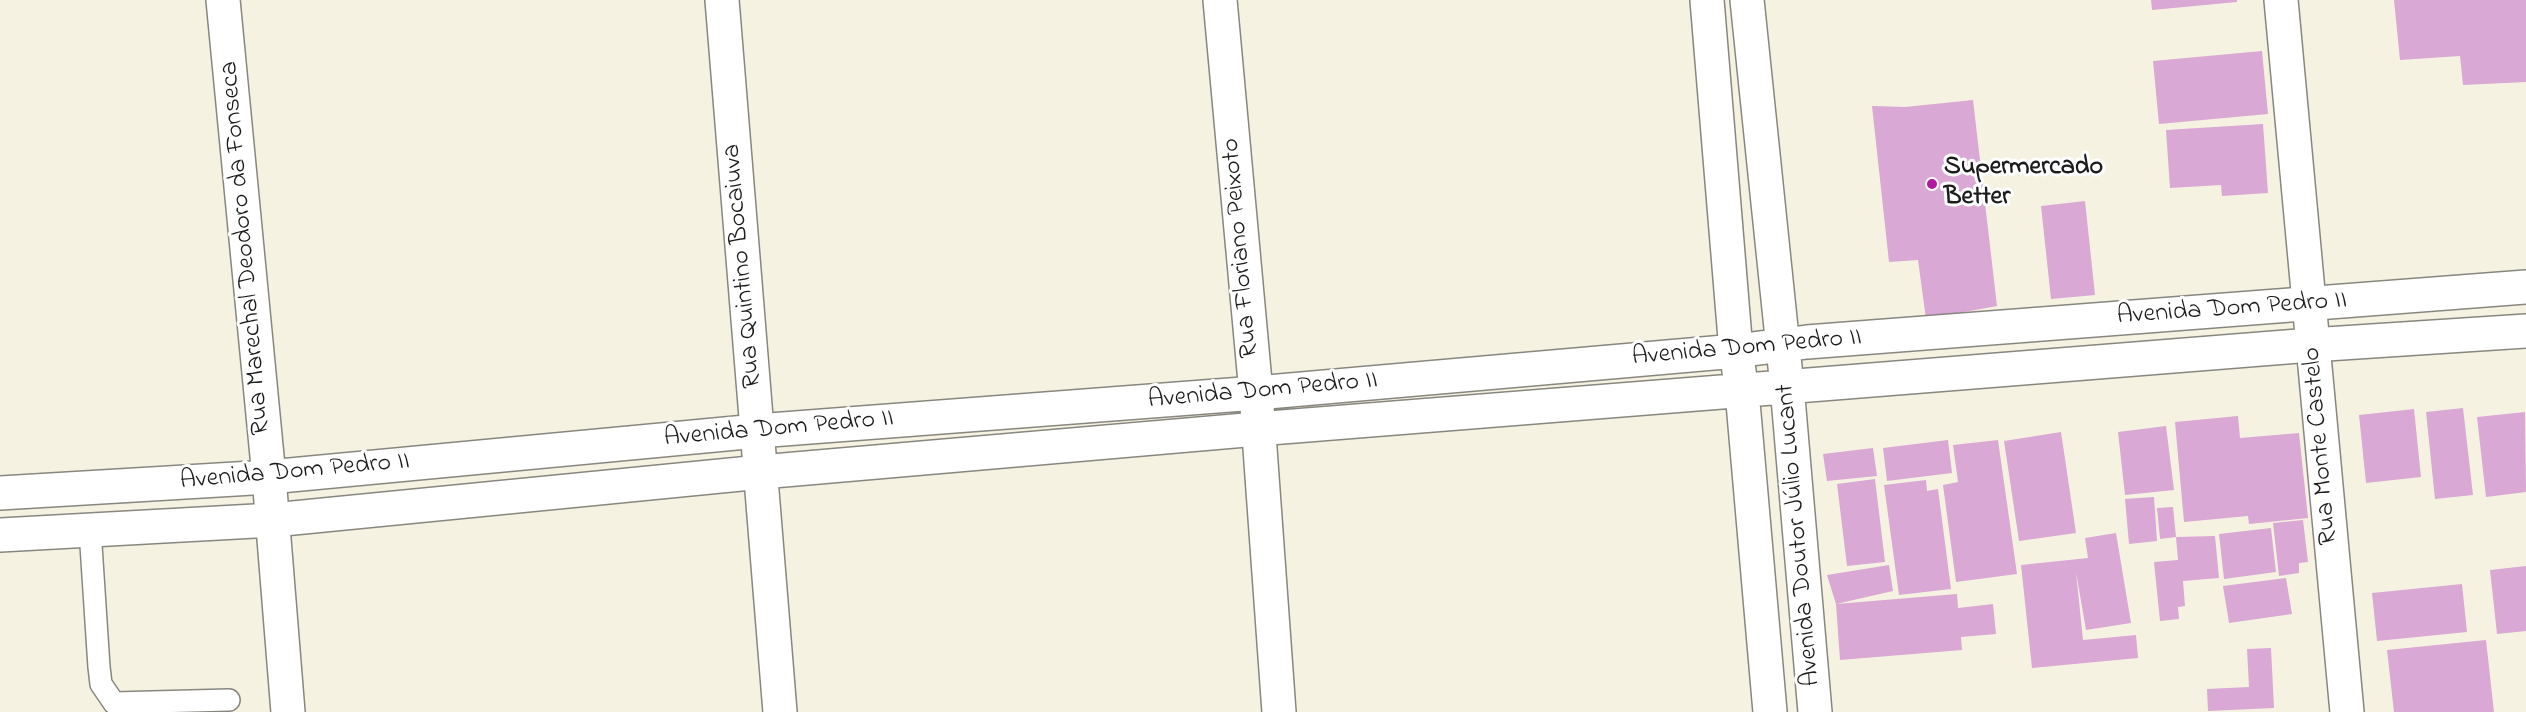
<!DOCTYPE html>
<meta charset="utf-8">
<style>
body{margin:0}
canvas{display:block;background:#f5f2e2}
</style>
<canvas width="2526" height="712"></canvas>
<script>
const g = document.querySelector('canvas').getContext('2d');
g.lineJoin = 'round';
function paint(path, color) {
  g.fillStyle = color;
  g.fill(path, 'evenodd');
}
function toPath(rows) {
  const path = new Path2D();
  for (const r of rows) {
    path.moveTo(r[0], r[1]);
    for (let i = 2; i < r.length; i += 2) path.lineTo(r[i], r[i + 1]);
  }
  return path;
}
function strokePath(path, color, width, dash) {
  g.strokeStyle = color;
  g.lineWidth = width;
  g.lineCap = dash ? 'butt' : 'round';
  g.setLineDash(dash || []);
  g.stroke(path);
}
function drawText(font, color, halo, rows, align = 'center') {
  g.font = font + ' "Indie Flower",sans-serif';
  g.lineWidth = 6;
  g.setLineDash([]);
  g.textBaseline = 'middle';
  g.strokeStyle = halo;
  g.fillStyle = color;
  for (const [text, x, y, turn = 0] of rows) {
    g.save();
    g.translate(x, y);
    g.rotate((+turn || 0) * Math.PI / 180);
    g.textAlign = isNaN(turn) ? turn : align;
    if (halo) g.strokeText(text, 0, 0);
    g.fillText(text, 0, 0);
    g.restore();
  }
}
paint(toPath([
 [2151,0,2237,0,2237,2,2152,10],
 [2394,0,2526,0,2526,82,2463,85,2460,56,2400,60],
 [2262,51,2268,114,2159,124,2153,61],
 [1973,100,1997,306,1926,319,1918,260,1889,262,1872,106,1905,107],
 [2263,124,2268,193,2222,196,2221,185,2170,188,2166,130],
 [2085,201,2095,295,2051,299,2041,206],
 [2463,408,2473,495,2435,499,2426,412],
 [2414,409,2421,477,2366,483,2359,415],
 [2525,412,2526,492,2486,497,2477,417],
 [2238,416,2240,438,2299,433,2308,518,2249,524,2248,516,2184,522,2175,422],
 [2166,426,2174,490,2125,495,2118,432],
 [2061,432,2076,533,2019,541,2004,441],
 [1948,440,1952,473,1887,481,1883,448],
 [1998,440,2017,574,1956,582,1943,485,1958,482,1953,445],
 [1873,448,1877,476,1827,481,1823,454],
 [1875,479,1885,562,1847,566,1837,484],
 [1926,480,1927,491,1938,489,1951,589,1899,595,1884,485],
 [2154,497,2157,541,2129,544,2125,499],
 [2173,507,2176,537,2160,539,2157,508],
 [2303,520,2308,562,2299,563,2299,573,2279,576,2273,523],
 [2271,528,2276,572,2224,579,2219,534],
 [2116,533,2131,623,2086,630,2076,572,2083,640,2136,635,2138,658,2032,668,2021,565,2088,558,2085,538],
 [2215,536,2219,578,2183,581,2185,606,2178,607,2179,619,2160,621,2154,562,2178,560,2176,537],
 [1889,565,1893,591,1836,604,1827,575],
 [2526,566,2526,631,2497,634,2490,570],
 [2286,578,2292,614,2229,623,2223,586],
 [2462,584,2467,632,2377,641,2372,593],
 [1957,594,1958,608,1993,604,1996,634,1961,637,1962,650,1840,660,1836,604],
 [2486,640,2494,712,2394,712,2387,650],
 [2271,648,2274,708,2208,711,2207,689,2249,687,2247,649]
]), '#d9a8d4');
const lane = toPath([
 [90,530,99,667,101,684,114,703,229,700]
]);
const street = toPath([
 [223,0,269,477,288,712],
 [722,0,780,712],
 [1220,0,1256,393,1279,712],
 [2281,0,2347,712]
]);
const secondary = toPath([
 [1707,0,1736,351,1742,391,1770,712],
 [1747,0,1787,386,1815,712],
 [0,493,269,477,757,431,1256,393,1736,351,1807,342,2526,287],
 [0,535,273,520,761,472,1257,429,2311,345,2526,331]
]);
strokePath(lane, '#88877f', 24);
strokePath(street, '#88877f', 36);
strokePath(secondary, '#88877f', 36);
strokePath(lane, '#fff', 21);
strokePath(street, '#fff', 33);
strokePath(secondary, '#fff', 33);
for (const [x, y, r, color] of [
 [1932,184,6,"#b5179e"]
]) {
  const dot = new Path2D();
  dot.arc(x, y, r, 0, 2 * Math.PI);
  g.fillStyle = color;
  g.fill(dot);
  strokePath(dot, '#fff', 2);
}
drawText('bold 26px', '#1c1c1c', '#fff', [
 ["Supermercado",1944,169],
 ["Better",1944,199]
], 'left');
drawText('26px', '#1c1c1c', '#fff', [
 ["Rua Marechal Deodoro da Fonseca",247,248,-95],
 ["Rua Floriano Peixoto",1242,248,-95],
 ["Rua Quintino Bocaiuva",744,266,-95],
 ["Avenida Dom Pedro II",2232,310,-4],
 ["Avenida Dom Pedro II",1747,349,-5],
 ["Avenida Dom Pedro II",1263,392,-5],
 ["Avenida Dom Pedro II",779,430,-5],
 ["Rua Monte Castelo",2322,446,-95],
 ["Avenida Dom Pedro II",295,473,-5],
 ["Avenida Doutor Júlio Lucant",1800,535,-95]
]);
</script>
